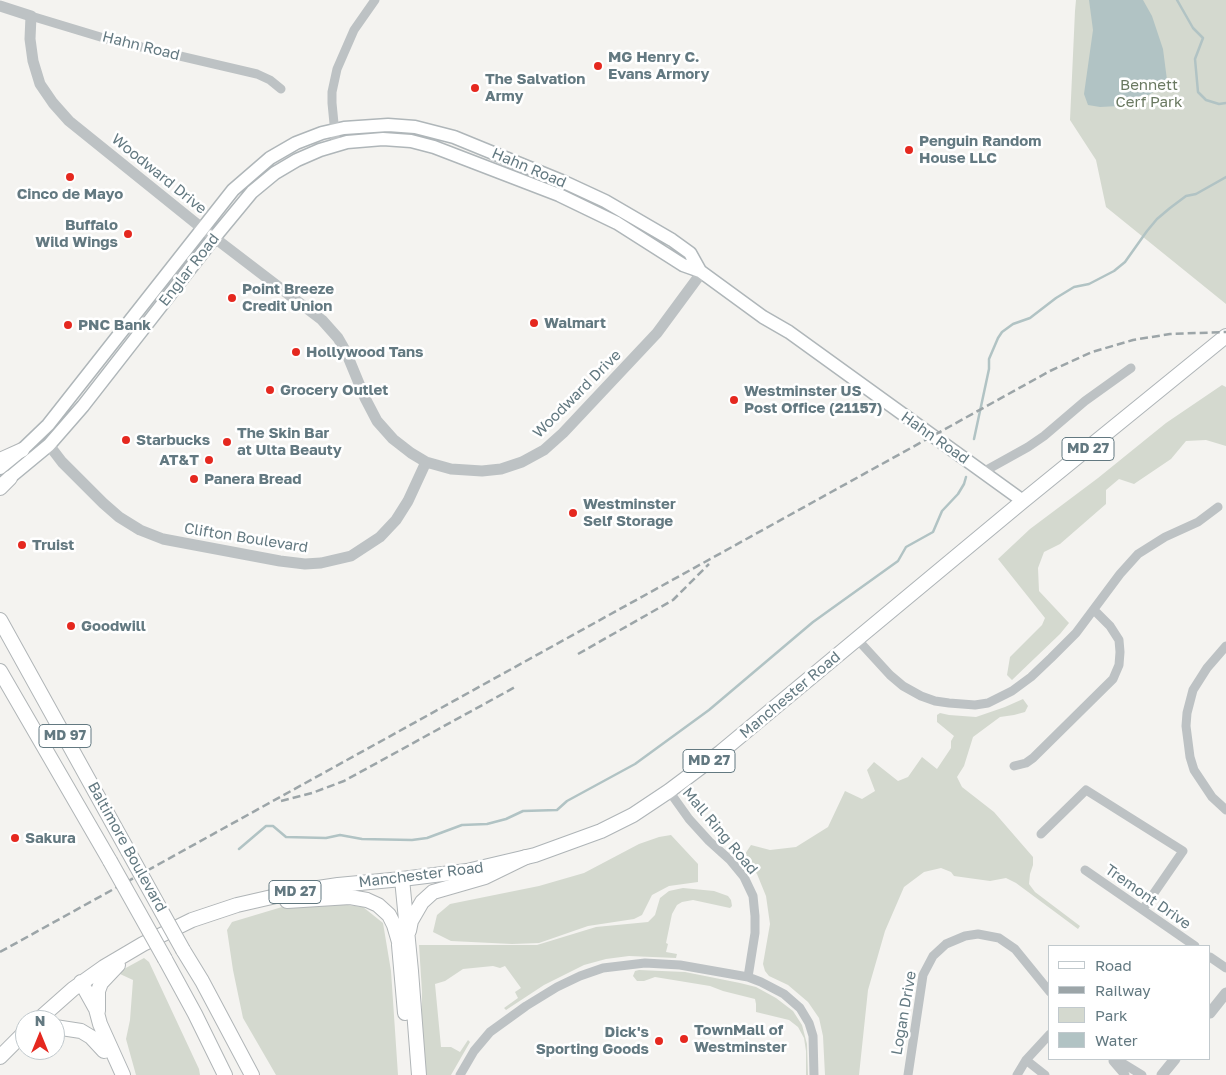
<!DOCTYPE html>
<style>
body{margin:0}
#map{position:relative;width:1226px;height:1075px;overflow:hidden;background:#f4f3f0;font-family:"Golos Text",sans-serif}
canvas{display:block}
.legend{position:absolute;left:1048px;top:945px;width:162px;height:115px;box-sizing:border-box;background:#fff;border:1px solid #c1c9cd;margin:0;padding:6px 9px;list-style:none;font-size:15px;color:#637981}
.legend li{display:flex;align-items:center;gap:10px;height:25px}
.legend b{width:25px;border:1px solid #c1c9cd}
.north{position:absolute;left:15px;top:1010px;width:50px;height:50px;box-sizing:border-box;background:#fff;border:1px solid #c1c9cd;border-radius:50%;rotate:0deg;font-size:14px;font-weight:700;line-height:20px;text-align:center;color:#637981}
.north::after{content:'';display:block;margin:auto;width:18px;height:22px;background:#e5281f;clip-path:polygon(50% 0,100% 100%,50% 72%,0 100%)}
</style>
<div id="map">
<canvas width="1226" height="1075"></canvas>
<ul class="legend">
<li><b style="height:6px;background:#fff"></b>Road</li>
<li><b style="height:6px;background:#9ca5a8"></b>Railway</li>
<li><b style="height:14px;background:#d4d9cf"></b>Park</li>
<li><b style="height:14px;background:#b1c3c4"></b>Water</li>
</ul>
<div class="north">N</div>
</div>
<script>
const g = document.querySelector('canvas').getContext('2d');
g.lineJoin = 'round';
function paint(path, color) {
  g.fillStyle = color;
  g.fill(path, 'evenodd');
}
function toPath(rows) {
  const path = new Path2D();
  for (const r of rows) {
    path.moveTo(r[0], r[1]);
    for (let i = 2; i < r.length; i += 2) path.lineTo(r[i], r[i + 1]);
  }
  return path;
}
function strokePath(path, color, width, dash) {
  g.strokeStyle = color;
  g.lineWidth = width;
  g.lineCap = dash ? 'butt' : 'round';
  g.setLineDash(dash || []);
  g.stroke(path);
}
function drawText(font, color, halo, rows, align = 'center') {
  g.font = font + ' "Golos Text",sans-serif';
  g.lineWidth = 5;
  g.setLineDash([]);
  g.textBaseline = 'middle';
  g.strokeStyle = halo;
  g.fillStyle = color;
  for (const [text, x, y, turn = 0] of rows) {
    g.save();
    g.translate(x, y);
    g.rotate((+turn || 0) * Math.PI / 180);
    g.textAlign = isNaN(turn) ? turn : align;
    if (halo) g.strokeText(text, 0, 0);
    g.fillText(text, 0, 0);
    g.restore();
  }
}
paint(toPath([
 [1076,0,1226,0,1226,304,1106,207,1096,160,1070,120,1075,11],
 [1222,385,1226,387,1226,446,1206,440,1186,441,1171,459,1134,484,1119,479,1106,490,1106,504,1060,544,1044,552,1038,568,1039,591,1069,623,1060,634,1012,680,1007,675,1010,657,1042,625,1045,618,998,559,1030,529,1098,478,1166,423],
 [1023,699,1028,706,1025,712,1014,715,1000,717,973,737,964,766,957,777,962,787,994,812,1033,857,1033,865,1030,874,1029,884,1035,892,1080,926,1078,929,1016,883,1006,878,990,881,954,876,951,872,941,868,924,872,904,887,885,931,868,990,859,1075,825,1075,823,1036,819,1018,808,1002,788,985,769,976,765,971,763,964,770,924,766,896,757,874,743,857,751,845,770,850,796,847,828,827,845,791,862,799,875,791,867,770,874,762,898,781,908,777,922,757,937,769,951,748,951,741,954,736,937,722,937,715,940,713,949,715,976,717,1005,707],
 [671,835,698,864,698,882,669,886,652,895,642,915,634,919,588,926,539,943,512,944,451,941,433,932,437,915,450,904,539,886,584,873,639,844,659,837],
 [683,888,714,891,728,896,731,900,732,906,730,908,693,900,682,902,677,905,672,914,666,943,668,944,666,952,677,954,676,958,629,956,606,959,584,965,544,985,506,1010,504,1008,518,998,515,992,521,988,505,966,500,968,493,966,463,969,445,981,435,984,441,1047,451,1047,460,1052,468,1040,470,1042,451,1075,423,1075,421,1048,422,992,419,945,537,945,596,927,648,922,655,915,660,898,669,891],
 [325,902,363,907,383,923,391,971,398,1075,276,1075,243,1018,233,970,227,930,232,922,282,907],
 [144,958,149,962,199,1069,200,1075,136,1075,126,1039,130,1020,133,980,120,974,124,969],
 [639,970,685,972,740,983,756,987,776,998,793,1011,802,1025,807,1044,808,1075,806,1075,806,1051,804,1038,798,1027,789,1020,756,1012,756,1004,755,999,723,991,710,986,655,977,644,981,637,981,633,976,635,971]
]), '#d4d9cf');
paint(toPath([
 [1089,0,1143,0,1152,16,1163,49,1167,80,1166,84,1139,101,1119,106,1100,107,1088,105,1084,94,1093,30]
]), '#b1c3c4');
strokePath(toPath([
 [1177,0,1193,28,1203,38,1195,59,1198,92,1206,100,1219,104,1226,103],
 [974,439,989,369,989,359,998,338,1002,332,1013,324,1030,318,1056,298,1074,287,1089,284,1114,271,1125,262,1147,231,1157,219,1170,208,1186,196,1196,194,1226,177],
 [239,849,266,826,273,826,286,837,326,838,340,835,362,839,412,840,427,838,462,825,487,824,506,819,523,811,557,810,567,801,635,764,709,710,813,622,898,561,906,547,933,532,942,511,958,494,964,484,966,477]
]), '#b1c3c4', 2.5);
const secondary = toPath([
 [0,468,22,450,48,425,233,190,270,158,296,143,322,133,344,128,388,125,415,127,454,137,564,182,605,201,672,240,690,253,700,271],
 [3,483,49,445,83,406,214,238,252,192,275,173,297,160,320,150,347,142,383,139,411,141,434,147,559,195,617,223,683,265,700,271,763,317,789,332,1023,501]
]);
const primary = toPath([
 [402,879,467,871,535,855,601,831,633,815,669,791,721,752,1023,501,1226,336]
]);
const trunk = toPath([
 [0,460,22,450],
 [0,488,10,478],
 [0,620,128,851],
 [0,671,110,861],
 [287,901,350,897,367,900,378,905,389,915,394,925,399,942],
 [409,931,411,921,422,902,433,892,485,877,526,857],
 [399,945,405,1013],
 [183,950,202,981,252,1075],
 [165,959,195,1014,225,1075],
 [81,982,96,1009,100,1024,123,1075],
 [98,1011,98,991,101,983,118,965],
 [38,1020,73,989,104,967,143,944,192,920,237,905,298,891,338,885,402,879,411,971,419,1075],
 [55,1027,81,1031,91,1037,104,1051],
 [0,1057,25,1032]
]);
strokePath(secondary, '#afb6b9', 15);
strokePath(primary, '#aeb4b7', 16);
strokePath(trunk, '#b0b5b7', 16);
strokePath(toPath([
 [31,16,107,39,257,74,270,80,281,89],
 [336,144,332,103,332,92,337,69,354,30,375,0],
 [983,472,1028,447,1044,436,1085,401,1131,368],
 [857,639,890,675,903,686,921,696,935,701,949,703,975,705,988,703,1012,691,1031,677,1051,658,1076,633,1120,574,1138,554,1165,537,1198,522,1218,507],
 [1226,646,1207,668,1193,690,1187,713,1186,726,1190,757,1194,770,1212,797,1226,810],
 [1014,766,1026,763,1033,758,1113,679,1119,665,1120,652,1119,640,1110,626,1094,610],
 [669,791,689,819,709,841,730,860,744,877,753,896,755,916,755,933,748,977],
 [1041,834,1086,790,1183,851,1143,909],
 [1085,870,1195,946],
 [1210,957,1226,968],
 [1026,1060,1045,1075],
 [1113,1061,1125,1075],
 [1114,1061,1124,1064,1142,1075],
 [460,1075,474,1051,490,1032,526,1006,557,987,580,976,603,968,645,963,680,965,748,977,761,982,784,994,800,1008,809,1023,813,1036,814,1075],
 [908,1075,923,975,933,956,946,944,965,936,978,934,999,938,1015,949,1050,992],
 [1017,1075,1026,1060,1050,1034]
]), '#bdc2c4', 9);
strokePath(toPath([
 [0,6,31,16,30,39,33,61,40,84,53,103,69,121,203,229,322,320,338,338,346,352,365,398,377,421,393,439,411,453,426,462,451,469,482,471,501,469,522,462,544,450,563,433,657,333,702,272],
 [49,445,62,462,103,503,119,517,140,530,163,539,280,561,305,564,321,563,351,556,380,537,396,520,408,501,426,462],
 [1210,1013,1226,993],
 [1162,1075,1175,1059]
]), '#bdc2c4', 11);
strokePath(secondary, '#fff', 12);
strokePath(primary, '#fff', 14);
strokePath(trunk, '#fff', 14);
strokePath(toPath([
 [578,654,673,600,709,564],
 [281,801,312,793,344,781,517,686],
 [0,952,1050,371,1092,352,1133,340,1170,334,1226,332]
]), '#9ca5a8', 2.5, [8, 4]);
const trunkBridge = toPath([
 [128,851,183,950],
 [110,861,165,959]
]);
strokePath(trunkBridge, '#b0b5b7', 16, []);
strokePath(trunkBridge, '#fff', 14);
for (const [x, y, r, color] of [
 [598,66,5,"#e5281f"],
 [475,88,5,"#e5281f"],
 [909,150,5,"#e5281f"],
 [70,177,5,"#e5281f"],
 [128,234,5,"#e5281f"],
 [232,298,5,"#e5281f"],
 [534,323,5,"#e5281f"],
 [68,325,5,"#e5281f"],
 [296,352,5,"#e5281f"],
 [270,390,5,"#e5281f"],
 [734,400,5,"#e5281f"],
 [126,440,5,"#e5281f"],
 [227,442,5,"#e5281f"],
 [209,460,5,"#e5281f"],
 [194,479,5,"#e5281f"],
 [573,513,5,"#e5281f"],
 [22,545,5,"#e5281f"],
 [71,626,5,"#e5281f"],
 [15,838,5,"#e5281f"],
 [684,1039,5,"#e5281f"],
 [659,1041,5,"#e5281f"]
]) {
  const dot = new Path2D();
  dot.arc(x, y, r, 0, 2 * Math.PI);
  g.fillStyle = color;
  g.fill(dot);
  strokePath(dot, '#fff', 2);
}
for (const [x, y, w] of [
 [1088,449,52],
 [65,736,52],
 [709,761,52],
 [295,892,52]
]) {
  const box = new Path2D();
  box.roundRect(x - w / 2, y - 11.5, w, 23, 4);
  g.fillStyle = '#fff';
  g.fill(box);
  strokePath(box, '#637981', 1);
}
drawText('bold 14px', '#637981', null, [
 ["MD 27",1088,449],
 ["MD 97",65,736],
 ["MD 27",709,761],
 ["MD 27",295,892]
]);
drawText('15px', '#637981', '#fff', [
 ["Hahn Road",141,46,14],
 ["Hahn Road",529,168,23],
 ["Woodward Drive",159,174,39],
 ["Englar Road",189,270,-52],
 ["Woodward Drive",577,394,-45],
 ["Hahn Road",935,438,35],
 ["Clifton Boulevard",246,538,9],
 ["Manchester Road",790,695,-40],
 ["Mall Ring Road",720,831,50],
 ["Baltimore Boulevard",127,847,61],
 ["Manchester Road",421,875,-7],
 ["Tremont Drive",1148,897,35],
 ["Logan Drive",904,1013,-80]
]);
drawText('bold 15px', '#637981', '#fff', [
 ["MG Henry C.",608,57],
 ["Evans Armory",608,74],
 ["The Salvation",485,79],
 ["Army",485,96],
 ["Penguin Random",919,141],
 ["House LLC",919,158],
 ["Cinco de Mayo",70,194,"center"],
 ["Buffalo",118,225,"right"],
 ["Wild Wings",118,242,"right"],
 ["Point Breeze",242,289],
 ["Credit Union",242,306],
 ["Walmart",544,323],
 ["PNC Bank",78,325],
 ["Hollywood Tans",306,352],
 ["Grocery Outlet",280,390],
 ["Westminster US",744,391],
 ["Post Office (21157)",744,408],
 ["The Skin Bar",237,433],
 ["at Ulta Beauty",237,450],
 ["Starbucks",136,440],
 ["AT&T",199,460,"right"],
 ["Panera Bread",204,479],
 ["Westminster",583,504],
 ["Self Storage",583,521],
 ["Truist",32,545],
 ["Goodwill",81,626],
 ["Sakura",25,838],
 ["TownMall of",694,1030],
 ["Westminster",694,1047],
 ["Dick's",649,1032,"right"],
 ["Sporting Goods",649,1049,"right"]
], 'left');
drawText('15px', '#6a7961', '#fff', [
 ["Bennett",1149,85],
 ["Cerf Park",1149,102]
]);
</script>
